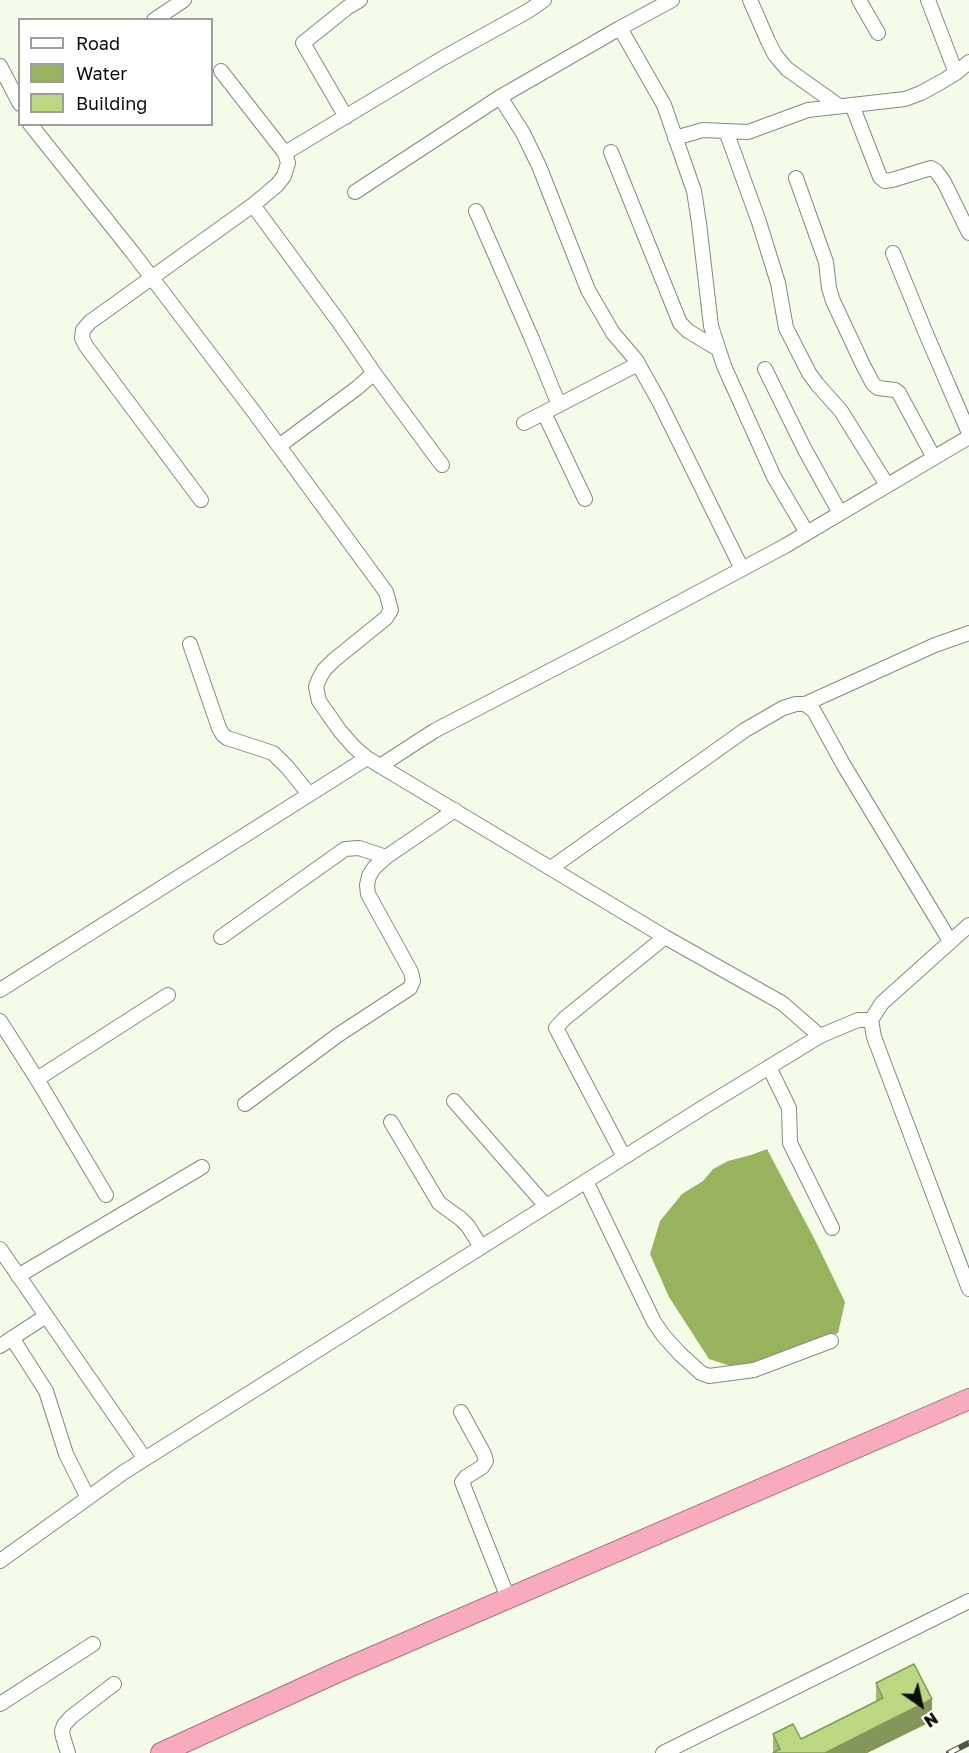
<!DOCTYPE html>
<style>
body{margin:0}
#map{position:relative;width:969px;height:1753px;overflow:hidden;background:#f5fbe9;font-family:"Golos Text",sans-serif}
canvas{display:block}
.legend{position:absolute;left:18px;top:18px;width:195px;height:108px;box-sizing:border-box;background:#fff;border:2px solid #9d9e9c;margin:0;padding:8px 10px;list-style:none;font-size:18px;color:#0b0d07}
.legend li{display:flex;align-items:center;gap:12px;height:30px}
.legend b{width:30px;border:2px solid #9d9e9c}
.north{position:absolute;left:891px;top:1675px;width:60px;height:60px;-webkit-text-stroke:4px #fff;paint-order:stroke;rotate:146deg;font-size:16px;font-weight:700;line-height:24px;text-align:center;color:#0b0d07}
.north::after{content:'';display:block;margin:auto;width:21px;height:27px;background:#0b0d07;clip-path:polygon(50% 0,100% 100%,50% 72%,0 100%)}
</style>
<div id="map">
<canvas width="969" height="1753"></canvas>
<ul class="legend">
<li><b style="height:8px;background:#fff"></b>Road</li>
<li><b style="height:16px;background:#99b25e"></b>Water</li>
<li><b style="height:16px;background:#bcd781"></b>Building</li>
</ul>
<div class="north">N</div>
</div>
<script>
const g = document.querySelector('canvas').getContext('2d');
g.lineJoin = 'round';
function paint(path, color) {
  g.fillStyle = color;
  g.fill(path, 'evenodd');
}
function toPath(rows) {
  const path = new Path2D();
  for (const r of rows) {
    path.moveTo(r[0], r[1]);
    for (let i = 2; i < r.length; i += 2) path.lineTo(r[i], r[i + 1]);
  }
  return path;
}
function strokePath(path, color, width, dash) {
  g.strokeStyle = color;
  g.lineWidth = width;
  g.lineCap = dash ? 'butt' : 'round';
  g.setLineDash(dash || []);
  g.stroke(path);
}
paint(toPath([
 [767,1149,817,1244,845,1302,838,1333,790,1354,737,1368,709,1359,669,1297,650,1254,660,1221,682,1194,703,1181,713,1169,728,1161,751,1155]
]), '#99b25e');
const minor = toPath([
 [750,0,768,41,775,55,787,69,839,106],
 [859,0,878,33],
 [928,0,956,73],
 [154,20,184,0],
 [620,28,664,105,694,191,699,223,711,326,724,366,774,477,807,533],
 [0,66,20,104],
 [500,97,523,133,539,166,588,290,613,333,636,360,660,403,742,569],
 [852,105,880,177,885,181,892,180,931,168,936,171,944,182,969,233],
 [346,117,303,43,348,7,360,0],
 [30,124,133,253,254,412,386,592,391,610,386,618,334,660,324,670,319,679,316,687,319,701,340,731,354,747,367,758,665,937,782,1003,820,1036],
 [726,131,759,222,778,283,786,328,809,373,817,384,841,411,887,485],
 [675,138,703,130,748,132,808,110,905,99,921,93,941,82,956,73,969,62],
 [611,152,680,323,688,331,718,349],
 [285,153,443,58,528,11,544,0],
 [796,178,826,262,829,288,833,301,863,365,873,384,878,388,895,390,899,393,934,458],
 [355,192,500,97,620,28,672,0],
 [253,205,339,322,374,373,357,388,279,446],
 [476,211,532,339,559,405],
 [893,253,927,336,969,433],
 [765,369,805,450,840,513],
 [374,373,442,465],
 [544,413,585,499],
 [524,423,638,364],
 [201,500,86,346,82,338,83,330,90,322,253,205,277,185,284,176,288,163,285,153,221,71],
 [190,644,219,728,223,735,227,738,273,753,288,768,309,794],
 [805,704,935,645,969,633],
 [380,766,434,731,613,638,785,546,969,437],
 [551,868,745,730,783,708,796,704,805,704,814,711,843,764,950,941],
 [969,925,882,1003,871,1020,874,1037,969,1289],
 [221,937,345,849,359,848,386,857],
 [0,990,367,758],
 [0,1021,37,1079,106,1195],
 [769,1067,789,1108,790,1143,832,1228],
 [37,1079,168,995],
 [454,1101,546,1206],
 [245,1104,338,1035,410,988,413,981,411,972,368,894,367,885,369,876,374,868,386,857,455,810],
 [391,1122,439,1203,461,1219,468,1226,481,1247],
 [624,1157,556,1028,564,1019,665,937],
 [586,1181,654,1322,663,1335,680,1354,701,1373,709,1376,754,1370,831,1341],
 [0,1249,145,1459],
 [18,1276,202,1167],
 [12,1338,46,1391,66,1454,88,1498],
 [0,1346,46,1316],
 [461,1412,484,1454,486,1461,482,1467,466,1477,462,1482,464,1487,508,1598],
 [0,1561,124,1472,707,1105,820,1036,858,1020,871,1020],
 [0,1704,93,1644],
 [68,1753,63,1737,62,1731,64,1725,71,1717,114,1684],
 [663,1753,969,1601]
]);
const highway = toPath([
 [161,1753,340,1671,969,1399]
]);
strokePath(minor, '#858b7b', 16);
strokePath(highway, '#a5747f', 22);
strokePath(minor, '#fff', 14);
strokePath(highway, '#f8abbf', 20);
const rail = toPath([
 [949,1753,969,1743]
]);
strokePath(rail, '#50534a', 6);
strokePath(rail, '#fff', 4, [11]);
paint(toPath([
 [876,1683,932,1721,867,1753,773,1753,773,1734,801,1739,876,1702]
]), '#a2b96f');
paint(toPath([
 [932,1699,932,1721,867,1753,825,1753]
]), '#84965a');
const building = toPath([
 [914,1664,932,1699,825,1753,773,1753,780,1749,773,1734,793,1724,801,1739,883,1698,876,1683,914,1664]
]);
paint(building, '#bcd781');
strokePath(building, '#84965a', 1.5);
</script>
